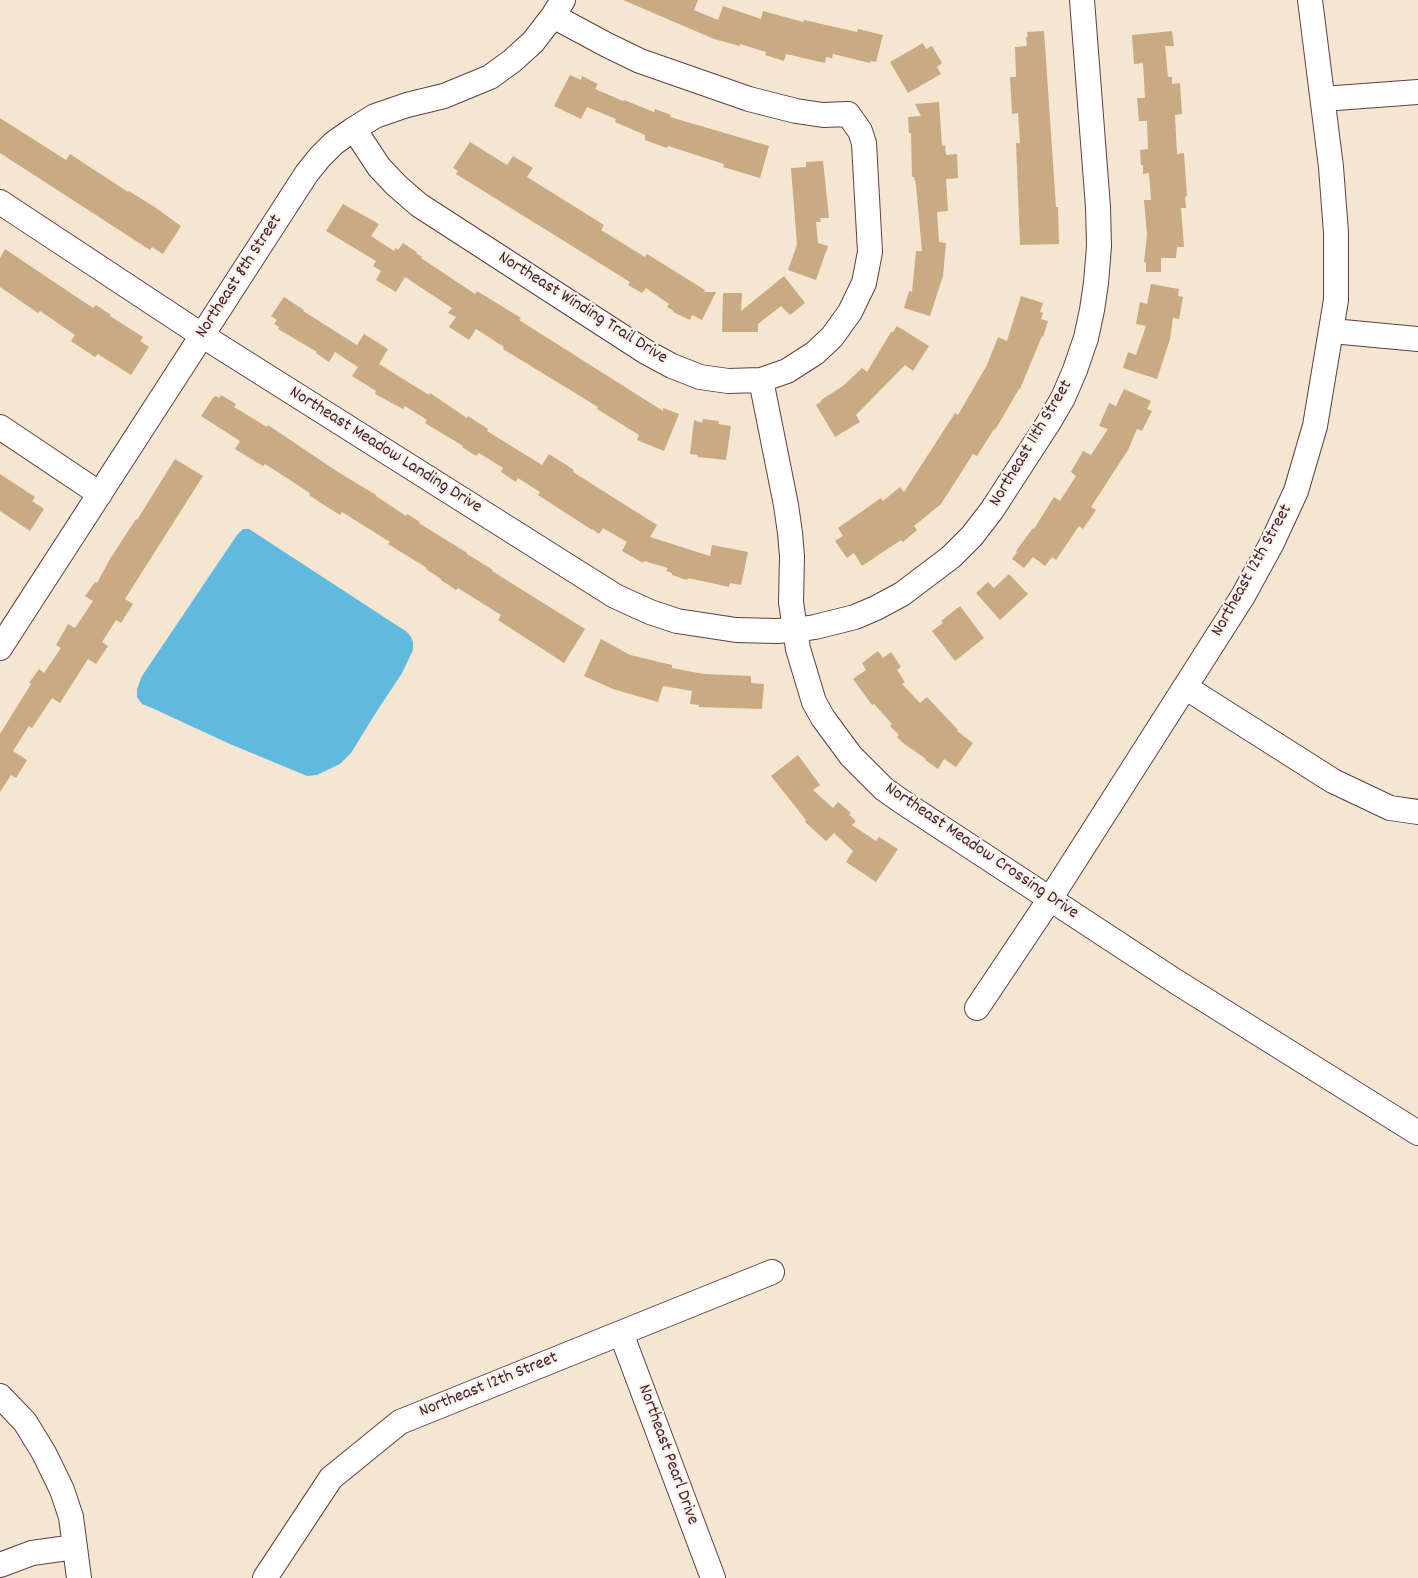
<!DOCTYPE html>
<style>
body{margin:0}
canvas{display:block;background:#f4e6d0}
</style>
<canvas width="1418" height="1578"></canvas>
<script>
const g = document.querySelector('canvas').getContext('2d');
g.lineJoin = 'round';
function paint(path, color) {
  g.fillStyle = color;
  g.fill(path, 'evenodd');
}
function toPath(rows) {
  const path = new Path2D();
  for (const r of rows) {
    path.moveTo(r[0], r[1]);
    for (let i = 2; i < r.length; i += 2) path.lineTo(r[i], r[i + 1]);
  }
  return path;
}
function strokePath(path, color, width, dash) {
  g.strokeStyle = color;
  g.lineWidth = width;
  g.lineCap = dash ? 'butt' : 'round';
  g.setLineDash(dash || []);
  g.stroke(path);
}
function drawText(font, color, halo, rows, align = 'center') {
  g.font = font + ' Dekko,sans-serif';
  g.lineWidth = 4.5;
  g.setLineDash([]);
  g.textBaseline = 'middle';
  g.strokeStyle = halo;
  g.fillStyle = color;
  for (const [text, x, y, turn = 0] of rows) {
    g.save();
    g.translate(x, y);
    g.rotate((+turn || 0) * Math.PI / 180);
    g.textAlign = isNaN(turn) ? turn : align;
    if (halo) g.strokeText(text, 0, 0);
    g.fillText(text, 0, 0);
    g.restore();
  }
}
paint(toPath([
 [243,529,249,529,407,632,411,637,413,642,413,650,402,673,375,714,351,753,340,764,317,775,307,776,230,744,152,708,142,704,137,697,137,689,142,676,237,535]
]), '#60b9de');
paint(toPath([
 [623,0,698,0,694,10,718,20,723,6,761,19,763,11,803,22,804,20,857,32,858,29,883,35,876,62,871,61,870,63,833,54,832,58,826,57,825,63,786,54,784,61,765,55,766,52,740,44,740,46,714,39],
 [1044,31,1056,207,1058,207,1059,244,1020,245,1016,143,1020,143,1018,113,1012,114,1010,77,1016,77,1015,47,1027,46,1026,37,1028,37,1027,32],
 [1172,31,1174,46,1165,46,1168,77,1172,77,1172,84,1180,83,1182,114,1175,115,1177,154,1184,153,1187,196,1185,197,1186,208,1181,208,1184,247,1177,247,1176,258,1161,258,1161,272,1146,272,1146,262,1144,262,1147,235,1144,200,1151,200,1149,173,1143,174,1143,165,1141,165,1140,150,1148,149,1147,121,1139,121,1137,98,1145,98,1143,63,1134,64,1132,35],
 [923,43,926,49,932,46,942,63,937,67,941,74,908,93,890,62],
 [570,75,581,80,582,76,598,84,595,89,623,101,624,100,654,112,655,109,671,115,670,117,769,146,760,178,723,167,724,164,668,146,667,148,645,140,645,135,615,122,616,119,587,107,581,119,554,106],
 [939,102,942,146,945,145,946,155,957,154,958,178,946,179,948,211,937,212,939,242,946,243,943,276,930,316,904,308,909,291,912,292,916,251,922,251,916,185,914,177,912,177,911,133,909,133,908,117,921,116,915,104],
 [0,118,66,160,70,154,128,192,129,191,153,206,181,226,163,254,152,247,150,250,0,153],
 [470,142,507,165,513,156,533,168,527,177,604,225,601,230,645,257,647,254,705,290,704,292,716,292,702,320,692,315,690,320,673,312,674,311,667,307,669,304,646,288,642,293,628,285,630,282,456,174,458,171,453,168],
 [823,161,829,218,820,218,821,222,816,222,818,243,828,246,816,280,788,270,797,245,791,168,806,167,806,162],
 [343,204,379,224,371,236,394,251,396,248,398,250,403,243,417,252,416,253,422,257,421,258,475,294,477,291,521,318,519,320,663,411,663,408,679,414,664,451,637,440,639,435,597,409,598,407,503,349,504,347,476,329,469,340,449,327,456,317,448,313,452,308,405,277,396,292,376,280,381,271,373,266,376,261,326,231],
 [5,249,93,308,96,305,111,315,110,316,143,337,140,341,149,347,131,375,98,354,95,357,71,341,75,335,40,311,38,313,0,287,0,258],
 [784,276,805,303,790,315,781,306,758,324,758,332,722,332,723,293,742,293,741,311],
 [1151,284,1179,289,1178,296,1183,297,1179,319,1173,318,1170,339,1157,379,1123,368,1128,352,1136,355,1146,326,1136,324,1140,302,1147,304],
 [1021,296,1043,303,1040,312,1043,313,1041,319,1048,321,1043,337,1042,336,1020,389,1019,389,995,430,994,429,977,456,973,454,941,504,914,526,917,530,903,542,901,540,862,566,854,553,847,558,835,541,843,536,838,528,881,498,883,501,900,487,904,492,955,413,958,415,987,365,998,337,1007,341],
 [284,297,304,310,303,311,357,345,364,334,388,349,379,364,429,395,430,393,467,418,468,416,488,429,487,431,542,465,549,454,574,470,573,472,657,525,650,537,710,556,712,545,748,552,741,585,730,583,729,587,688,578,687,580,672,575,672,573,666,571,668,568,644,561,643,563,622,551,627,542,603,528,599,534,592,529,592,530,538,495,540,492,518,478,516,482,501,472,503,468,479,453,476,456,462,447,463,446,425,423,427,420,405,406,403,409,375,394,376,391,352,376,358,367,335,352,329,362,316,353,317,352,278,329,279,327,274,324,277,320,271,316],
 [897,326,929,346,913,371,905,365,856,415,860,422,835,437,816,405,822,401,821,400,843,386,862,368,867,372,891,332,893,332],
 [1124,389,1151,401,1147,409,1152,411,1142,431,1137,429,1128,450,1091,507,1096,510,1083,529,1079,526,1056,560,1052,557,1045,566,1033,557,1024,568,1012,559,1017,552,1016,551,1033,528,1034,529,1054,497,1060,501,1076,476,1071,472,1083,451,1091,455,1108,429,1099,426,1109,403,1116,406],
 [221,395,236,404,234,407,267,427,268,425,338,472,376,495,376,496,406,516,407,514,420,522,419,523,467,553,467,554,493,570,492,571,585,629,564,663,498,620,501,615,458,588,456,590,441,580,441,579,426,569,427,568,388,544,390,542,342,512,340,515,324,505,309,495,310,493,265,464,263,466,235,449,240,441,201,416,213,398,216,396,219,398],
 [703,419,719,421,718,424,731,426,726,460,698,457,698,455,690,454,694,420,702,423],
 [175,459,203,476,125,599,133,604,121,623,116,620,102,642,108,646,96,664,88,659,60,703,52,698,32,728,29,726,13,751,27,760,16,778,11,775,0,792,0,734,31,684,29,683,39,669,44,673,61,648,56,645,68,624,75,628,93,601,85,596,95,582,97,583,110,559,136,519,137,520],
 [0,474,35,497,32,501,44,509,30,531,0,511],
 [1009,574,1028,594,1000,620,976,593,988,582,994,588],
 [960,606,984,638,955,661,932,631,943,623,941,621],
 [601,639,630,655,672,665,672,668,704,674,751,676,751,683,764,684,762,709,699,707,699,705,690,704,692,691,663,686,658,702,613,689,584,676],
 [878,651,883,658,891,652,901,667,897,670,905,682,902,684,920,703,927,697,958,730,957,731,973,743,956,767,944,759,938,769,925,760,926,759,903,743,897,737,899,735,890,726,892,724,874,704,872,705,853,679,866,670,862,663],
 [798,755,820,785,813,790,833,808,838,802,851,813,849,815,856,821,852,825,876,841,879,837,898,849,876,882,846,862,853,851,834,833,826,841,805,822,806,820,771,776]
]), '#c9aa82');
const minor = toPath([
 [1323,99,1418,92],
 [354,129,379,167,396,185,419,205,646,352,672,366,700,377,728,381,761,380,787,371,815,353,832,337,850,312,864,283,870,252,864,143,860,131,848,114,823,115,796,111,749,99,640,61,607,45,553,16],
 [0,202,203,336,615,596,650,612,677,621,736,630,776,631,795,630,815,627,855,617,876,608,902,594,951,557,972,536,992,510,1049,422,1063,398,1075,370,1086,338,1092,310,1096,283,1099,246,1098,207,1082,0],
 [1332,331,1418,339],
 [761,380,786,505,790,533,792,556,791,602,798,649,814,702,823,718,851,756,884,789,901,801,1175,981,1418,1133],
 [0,427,100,494],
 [0,648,307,173,320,157,334,143,354,129,375,116,407,105,444,96,490,77,512,61,533,42,553,16,563,0],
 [1185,687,1333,781,1390,808,1418,812],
 [977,1008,1050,899,1243,596,1272,543,1296,491,1315,426,1336,300,1336,233,1331,167,1310,0],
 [621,1333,713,1578],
 [0,1396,25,1422,44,1453,62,1490,71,1517,79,1578],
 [0,1565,32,1553,75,1547],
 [265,1578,331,1478,400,1422,772,1272]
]);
strokePath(minor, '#643d44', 26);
strokePath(minor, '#fff', 24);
drawText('18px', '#4a1f2b', '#f7f3e8', [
 ["Northeast 8th Street",240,277,-57],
 ["Northeast Winding Trail Drive",582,309,32],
 ["Northeast 11th Street",1032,444,-59],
 ["Northeast Meadow Landing Drive",385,451,32],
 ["Northeast 12th Street",1253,571,-61],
 ["Northeast Meadow Crossing Drive",981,852,34],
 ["Northeast 12th Street",489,1386,-22],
 ["Northeast Pearl Drive",667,1455,70]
]);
</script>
